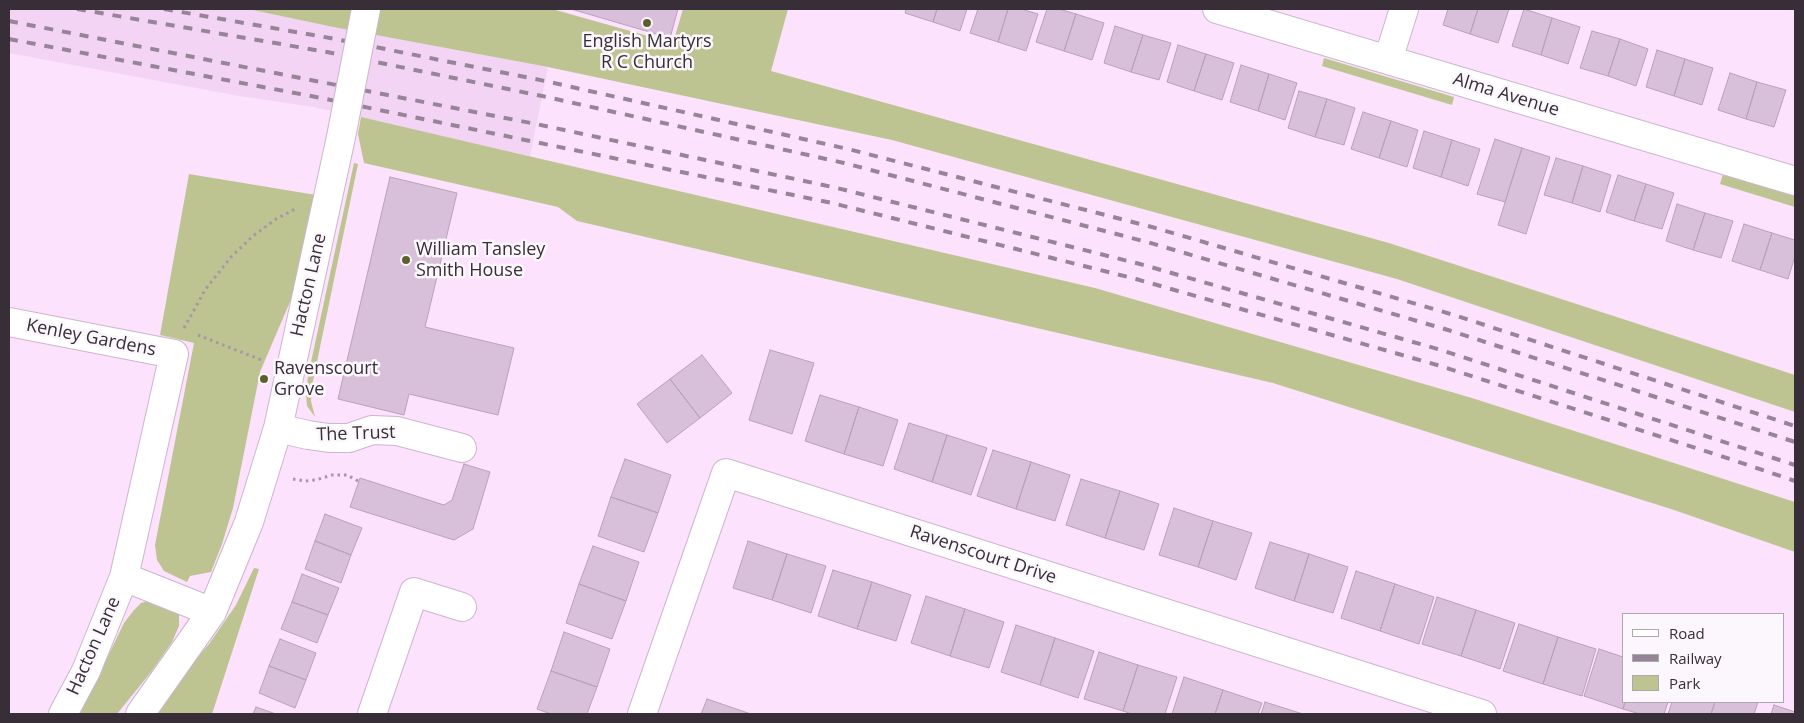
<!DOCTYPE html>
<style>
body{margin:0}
#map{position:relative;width:1804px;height:723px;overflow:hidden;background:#fce2fd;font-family:"Open Sans",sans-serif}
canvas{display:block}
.frame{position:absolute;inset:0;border:10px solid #372e38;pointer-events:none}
.legend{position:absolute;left:1622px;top:613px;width:162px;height:90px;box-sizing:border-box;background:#fcf7fc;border:1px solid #ada7ae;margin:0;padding:6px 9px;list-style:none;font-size:15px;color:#372e38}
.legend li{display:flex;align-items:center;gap:10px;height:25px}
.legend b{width:25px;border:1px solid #ada7ae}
</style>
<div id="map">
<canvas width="1804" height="723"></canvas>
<div class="frame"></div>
<ul class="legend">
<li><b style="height:6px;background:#fff"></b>Road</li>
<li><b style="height:6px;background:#968597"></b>Railway</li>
<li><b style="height:14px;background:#bec491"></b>Park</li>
</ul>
</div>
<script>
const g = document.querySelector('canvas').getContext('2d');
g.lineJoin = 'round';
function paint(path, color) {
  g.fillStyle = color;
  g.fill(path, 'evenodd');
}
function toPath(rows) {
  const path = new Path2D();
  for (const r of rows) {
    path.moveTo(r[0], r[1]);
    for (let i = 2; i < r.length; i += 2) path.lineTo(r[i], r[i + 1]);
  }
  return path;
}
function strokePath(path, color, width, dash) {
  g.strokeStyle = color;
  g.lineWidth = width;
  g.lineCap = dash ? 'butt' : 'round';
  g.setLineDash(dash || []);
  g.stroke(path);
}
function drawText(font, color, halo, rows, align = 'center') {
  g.font = font + ' "Open Sans",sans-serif';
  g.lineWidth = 5;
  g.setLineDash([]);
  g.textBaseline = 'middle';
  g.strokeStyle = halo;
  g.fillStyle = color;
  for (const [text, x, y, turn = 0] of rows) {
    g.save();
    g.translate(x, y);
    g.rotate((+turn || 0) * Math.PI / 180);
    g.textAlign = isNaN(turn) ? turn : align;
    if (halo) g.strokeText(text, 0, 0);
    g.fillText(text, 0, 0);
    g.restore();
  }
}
paint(toPath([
 [9,9,248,9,333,27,548,67,530,156,314,107,239,96,9,53]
]), '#f3d4f5');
paint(toPath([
 [248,9,552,9,673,43,683,9,788,9,771,71,1389,243,1795,375,1795,412,1397,279,892,140,548,67,333,27],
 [1324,58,1454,97,1452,105,1322,66],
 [361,117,1095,288,1472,398,1795,502,1795,552,1674,510,1273,383,577,221,558,207,364,163,358,134],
 [354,163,358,164,313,381,311,401,315,417,307,406,306,394,308,376],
 [189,174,316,195,298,283,260,372,233,508,222,544,211,572,190,576,187,582,164,571,157,560,155,545,194,343,160,335],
 [1723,174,1795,196,1795,207,1720,184],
 [254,568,259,569,212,714,154,714,168,691,209,644,236,605],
 [151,600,173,607,179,614,179,626,172,642,151,672,117,714,80,714,124,623,134,610,141,603]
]), '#bec491');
const building = toPath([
 [571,9,678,9,670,38,571,9],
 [906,9,937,9,933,22,905,13,906,9],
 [937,9,967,9,960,31,933,22,937,9],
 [978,9,1008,9,998,42,970,33,978,9],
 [1008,9,1021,9,1038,14,1026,51,998,42,1008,9],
 [1047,9,1059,9,1076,14,1064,51,1036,42,1047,9],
 [1448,9,1478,9,1470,34,1443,25,1448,9],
 [1478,9,1509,9,1498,43,1470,34,1478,9],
 [1524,9,1552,18,1541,55,1512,46,1524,9],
 [1076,14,1104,23,1092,60,1064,51,1076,14],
 [1552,18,1580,27,1568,64,1541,55,1552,18],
 [1115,26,1143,35,1131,72,1104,63,1115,26],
 [1592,31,1620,39,1608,76,1580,68,1592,31],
 [1143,35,1171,43,1159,80,1131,72,1143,35],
 [1620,39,1648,49,1636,86,1608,76,1620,39],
 [1178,45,1206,54,1194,91,1167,82,1178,45],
 [1657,50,1685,59,1674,96,1646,87,1657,50],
 [1206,54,1234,63,1222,100,1194,91,1206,54],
 [1685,59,1713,68,1702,105,1674,96,1685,59],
 [1241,65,1269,74,1258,111,1230,102,1241,65],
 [1730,73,1757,82,1746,119,1718,110,1730,73],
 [1269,74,1297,83,1285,120,1258,111,1269,74],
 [1757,82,1786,90,1774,127,1746,119,1757,82],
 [1299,91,1327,99,1315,137,1288,128,1299,91],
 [1327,99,1355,108,1344,145,1315,137,1327,99],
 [1363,112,1391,121,1379,158,1351,149,1363,112],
 [1391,121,1418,130,1407,167,1379,158,1391,121],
 [1424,131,1452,140,1441,177,1413,168,1424,131],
 [1495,139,1522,148,1505,202,1477,194,1495,139],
 [1452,140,1480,149,1468,186,1441,177,1452,140],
 [1522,148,1550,157,1526,234,1498,225,1522,148],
 [1556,158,1583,166,1572,203,1544,195,1556,158],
 [1583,166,1611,175,1600,212,1572,203,1583,166],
 [1618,175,1646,184,1634,221,1606,212,1618,175],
 [390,177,457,193,425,327,514,348,498,415,409,394,404,415,338,399,390,177],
 [1646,184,1674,193,1662,229,1634,221,1646,184],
 [1677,204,1705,213,1693,250,1666,241,1677,204],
 [1705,213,1733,221,1721,258,1693,250,1705,213],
 [1744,224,1772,233,1760,270,1732,261,1744,224],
 [1772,233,1795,240,1795,256,1788,279,1760,270,1772,233],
 [770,350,814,363,792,434,749,420,770,350],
 [702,355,732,393,700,418,670,379,702,355],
 [670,379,700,418,667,443,637,404,670,379],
 [820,395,859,407,844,454,805,441,820,395],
 [859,407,898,420,883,466,844,454,859,407],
 [909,423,947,435,932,482,894,469,909,423],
 [947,435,987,448,971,495,932,482,947,435],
 [993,450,1031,462,1016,509,977,496,993,450],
 [625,459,671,475,658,513,611,497,625,459],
 [1031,462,1070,475,1055,521,1016,509,1031,462],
 [464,464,490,472,473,529,454,540,350,507,360,478,444,505,452,500,464,464],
 [1081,479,1120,491,1105,538,1066,525,1081,479],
 [1120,491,1159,504,1144,550,1105,538,1120,491],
 [611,497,658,513,644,552,598,536,611,497],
 [1174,508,1213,521,1198,567,1159,555,1174,508],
 [325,514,362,528,351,555,315,541,325,514],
 [1213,521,1252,533,1236,580,1198,567,1213,521],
 [315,541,351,555,341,583,305,569,315,541],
 [748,541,787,554,772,600,733,588,748,541],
 [1270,542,1309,554,1294,601,1255,588,1270,542],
 [593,546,639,562,626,601,579,584,593,546],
 [787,554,826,566,811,613,772,600,787,554],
 [1309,554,1348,567,1333,613,1294,601,1309,554],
 [833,570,872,582,857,629,818,616,833,570],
 [1356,571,1395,584,1380,631,1341,618,1356,571],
 [302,574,339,588,328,615,292,602,302,574],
 [872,582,911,595,896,641,857,629,872,582],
 [579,584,626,601,612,639,566,623,579,584],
 [1395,584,1434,597,1419,644,1380,631,1395,584],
 [926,596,965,609,950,656,911,643,926,596],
 [1437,597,1476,610,1461,656,1422,644,1437,597],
 [292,602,328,615,317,643,281,629,292,602],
 [965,609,1004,622,989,668,950,656,965,609],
 [1476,610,1515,623,1500,669,1461,656,1476,610],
 [1519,624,1558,637,1543,684,1503,671,1519,624],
 [1016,625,1055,638,1040,685,1001,672,1016,625],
 [564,632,610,649,597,687,551,671,564,632],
 [1558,637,1596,649,1582,696,1543,684,1558,637],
 [1055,638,1094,651,1078,698,1040,685,1055,638],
 [280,639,316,653,306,680,269,666,280,639],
 [1599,649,1623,657,1623,702,1625,702,1623,709,1584,696,1599,649],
 [1099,652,1138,665,1123,711,1084,699,1099,652],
 [1138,665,1177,677,1165,714,1132,714,1123,711,1138,665],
 [269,666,306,680,295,708,259,693,269,666],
 [551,671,597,687,587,714,551,714,537,709,551,671],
 [1184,677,1223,690,1215,714,1172,714,1184,677],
 [1223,690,1262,703,1258,714,1215,714,1223,690],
 [707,699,751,714,701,714,707,699],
 [1265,702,1303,714,1261,714,1265,702],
 [1625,702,1668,702,1664,714,1640,714,1623,709,1625,702],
 [1672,702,1715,702,1711,714,1668,714,1672,702],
 [1715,702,1758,702,1754,714,1711,714,1715,702],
 [1774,705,1795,712,1795,714,1771,714,1774,705],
 [256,707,276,714,253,714,256,707]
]);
paint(building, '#d9c0da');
strokePath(building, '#b9a1ba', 1);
const minor = toPath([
 [1217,9,1795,181],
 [1388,60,1404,9],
 [9,322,174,354,124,577,86,671,63,714],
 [278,428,308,435,329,438,349,438,372,430,397,431,462,448],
 [124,577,212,612],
 [140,714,212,612,249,522,278,428,341,137],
 [372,714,414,592,462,607],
 [642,714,726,473,1482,714]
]);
strokePath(minor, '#cdb5cf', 30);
strokePath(toPath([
 [184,328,205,290,231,257,253,236,276,219,295,209],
 [198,335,264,361],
 [293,479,305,481,316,480,332,475,347,475,358,481]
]), '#a895a9', 3, [2.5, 4]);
strokePath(minor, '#fff', 28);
strokePath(toPath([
 [77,9,327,52,542,96,844,163,1147,242,1448,330,1795,442],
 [164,9,330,38,545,81,848,149,1152,227,1454,315,1795,426],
 [9,21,536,124,837,188,1140,264,1441,350,1795,465],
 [9,39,316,97,832,203,1136,279,1437,365,1733,460,1795,481]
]), '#968597', 4, [9, 9]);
const minorBridge = toPath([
 [341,137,366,9]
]);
strokePath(minorBridge, '#cdb5cf', 30, []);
strokePath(minorBridge, '#fff', 28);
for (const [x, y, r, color] of [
 [647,23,5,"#5b602e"],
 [406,260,5,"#5b602e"],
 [264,379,5,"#5b602e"]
]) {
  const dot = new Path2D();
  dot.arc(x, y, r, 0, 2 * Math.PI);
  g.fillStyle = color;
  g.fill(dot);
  strokePath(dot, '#fcf7fc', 2);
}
drawText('18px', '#372e38', '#fcf7fc', [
 ["English Martyrs",647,42,"center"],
 ["R C Church",647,63,"center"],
 ["William Tansley",416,250],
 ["Smith House",416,271],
 ["Ravenscourt",274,369],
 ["Grove",274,390]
], 'left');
drawText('18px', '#372e38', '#fcf7fc', [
 ["Alma Avenue",1506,95,17],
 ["Hacton Lane",309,285,-77],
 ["Kenley Gardens",91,338,11],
 ["The Trust",356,434,-2],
 ["Ravenscourt Drive",983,555,18],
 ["Hacton Lane",94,646,-66]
]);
</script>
